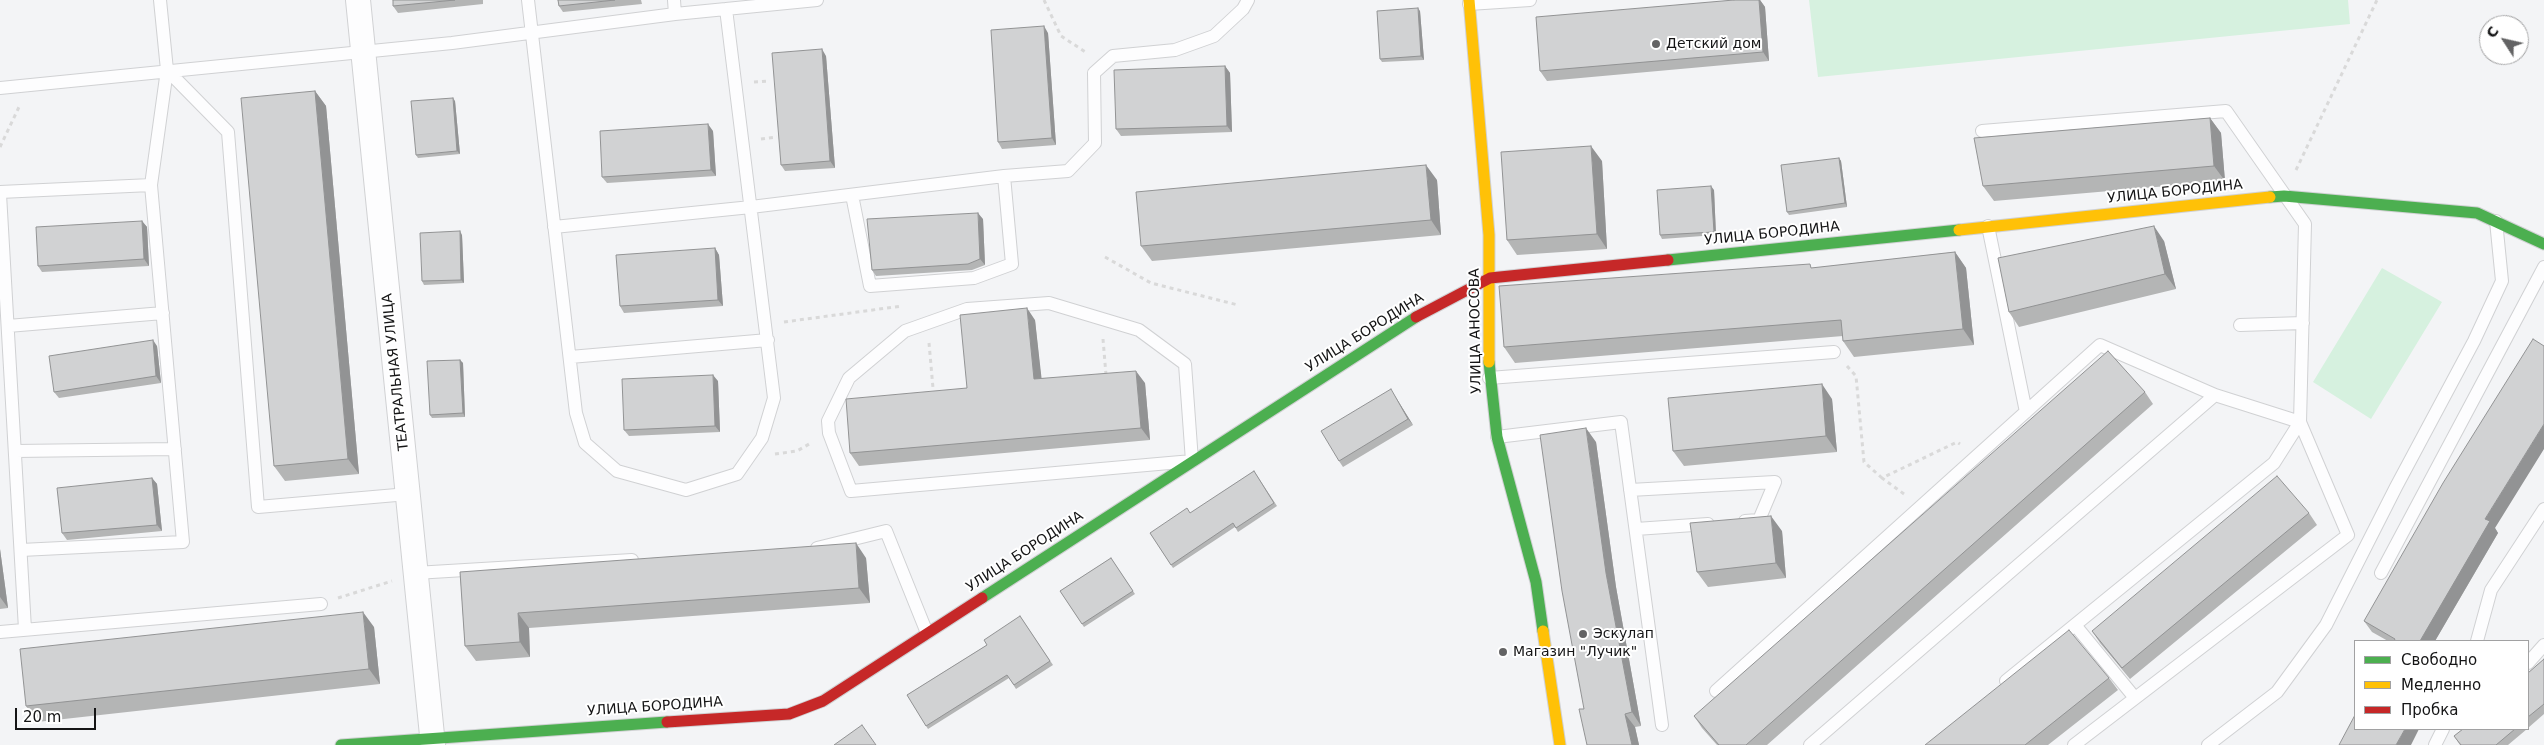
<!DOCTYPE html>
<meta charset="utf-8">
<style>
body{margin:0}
#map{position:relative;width:2544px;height:745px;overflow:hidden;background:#f3f4f6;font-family:"DejaVu Sans",sans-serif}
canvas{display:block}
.legend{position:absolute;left:2354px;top:640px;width:175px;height:90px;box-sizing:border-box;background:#fff;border:1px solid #a1a1a2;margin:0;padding:6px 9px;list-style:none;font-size:15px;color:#151516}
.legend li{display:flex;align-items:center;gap:10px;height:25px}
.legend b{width:25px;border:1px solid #a1a1a2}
.north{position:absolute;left:2479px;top:15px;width:50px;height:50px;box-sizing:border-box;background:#fff;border:1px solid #a1a1a2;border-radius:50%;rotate:305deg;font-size:14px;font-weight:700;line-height:20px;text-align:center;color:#151516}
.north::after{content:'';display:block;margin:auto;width:18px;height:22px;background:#636364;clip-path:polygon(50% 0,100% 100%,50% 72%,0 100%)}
.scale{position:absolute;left:15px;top:708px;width:81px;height:22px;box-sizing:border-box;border:2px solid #151516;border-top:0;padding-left:6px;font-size:15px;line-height:18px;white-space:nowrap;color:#151516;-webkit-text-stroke:4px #fff;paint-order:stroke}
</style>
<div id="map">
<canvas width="2544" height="745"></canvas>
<ul class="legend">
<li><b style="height:6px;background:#4caf50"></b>Свободно</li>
<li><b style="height:6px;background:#ffc107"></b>Медленно</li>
<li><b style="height:6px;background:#c62828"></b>Пробка</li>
</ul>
<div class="north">С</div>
<div class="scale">20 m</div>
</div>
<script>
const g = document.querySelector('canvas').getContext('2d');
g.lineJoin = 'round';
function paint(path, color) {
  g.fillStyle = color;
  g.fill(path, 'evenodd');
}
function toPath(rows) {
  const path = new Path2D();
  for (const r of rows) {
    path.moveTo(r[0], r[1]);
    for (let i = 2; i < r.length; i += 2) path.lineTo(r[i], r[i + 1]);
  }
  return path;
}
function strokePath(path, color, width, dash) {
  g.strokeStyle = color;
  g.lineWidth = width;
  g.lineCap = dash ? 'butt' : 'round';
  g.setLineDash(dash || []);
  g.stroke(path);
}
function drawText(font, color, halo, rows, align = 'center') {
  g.font = font + ' "DejaVu Sans",sans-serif';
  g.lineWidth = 4;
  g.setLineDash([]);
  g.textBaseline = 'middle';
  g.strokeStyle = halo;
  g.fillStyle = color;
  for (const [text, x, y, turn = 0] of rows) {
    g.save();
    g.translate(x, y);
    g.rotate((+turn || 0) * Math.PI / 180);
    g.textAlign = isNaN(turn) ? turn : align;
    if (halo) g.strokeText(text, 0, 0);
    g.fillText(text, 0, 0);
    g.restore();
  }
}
paint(toPath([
 [1809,0,2348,0,2350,24,1818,77],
 [2382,268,2442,302,2371,419,2313,382]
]), '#d6f1df');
const lane = toPath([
 [528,0,576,413,585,443,617,471,686,490,737,474,762,438,774,398,726,9],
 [674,0,675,14,817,0],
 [1469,4,1530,0],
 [167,70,228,132,258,507,408,494],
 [0,88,452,43,675,14],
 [1982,131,2226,111,2305,224,2300,422,2348,535,2074,745],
 [0,192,151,185],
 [0,194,25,629],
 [852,195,870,286,974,278,1012,264,1004,176],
 [1988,226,2026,412],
 [554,227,751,207,1004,176,1068,171,1095,143,1094,73,1113,56,1175,50,1214,36,1243,9,1248,0],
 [1049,303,1139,330,1185,364,1192,461,851,491,829,433,828,421,849,378,905,331,967,309,1049,303],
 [2240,325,2303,323],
 [8,326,163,313],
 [570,357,768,340],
 [1489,378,1834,352],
 [1497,437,1621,422,1662,725],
 [15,451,175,449],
 [1630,490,1775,482,1759,520,1745,521],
 [1636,529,1708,524],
 [817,548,886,531,927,633],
 [21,550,183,542,151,185,167,70,160,0],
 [415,573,632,560],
 [2381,573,2544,267],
 [2075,625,2135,698],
 [0,632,321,604],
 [2477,641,2491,590,2544,509],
 [2528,663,2544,645],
 [1716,691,2100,345,2215,395],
 [1810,745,2215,395,2300,422,2274,463,2006,681],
 [2208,745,2277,692,2326,625,2396,487,2474,341,2502,281,2496,221],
 [2435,745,2443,729]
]);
const street = toPath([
 [358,0,433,745]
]);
const fast = toPath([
 [2270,197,2284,196,2477,213,2544,244],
 [1668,260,1959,230],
 [1489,362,1497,437,1536,582,1543,631],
 [982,598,1416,317],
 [341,745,667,722]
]);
const slow = toPath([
 [1469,0,1489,235,1489,362],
 [1959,230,2270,197],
 [1543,631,1560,745]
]);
const jam = toPath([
 [1416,317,1490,278,1668,260],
 [667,722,789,714,823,701,982,598]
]);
strokePath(lane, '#d0d1d3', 14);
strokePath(street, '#d0d1d3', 26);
strokePath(fast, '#d0d1d3', 13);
strokePath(slow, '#d0d1d3', 13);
strokePath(jam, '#d0d1d3', 13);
strokePath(toPath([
 [1044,0,1061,36,1087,53],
 [754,82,770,81],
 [761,139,777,137],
 [0,147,19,107],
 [2296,170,2377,0],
 [1105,257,1151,283,1238,305],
 [784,322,902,306],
 [1103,339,1106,375],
 [929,343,933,388],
 [1847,366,1856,376,1864,462,1882,478],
 [775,454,797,451,811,443],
 [1904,494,1882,478,1957,442,1960,444],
 [338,598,392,581]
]), '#d9d9d9', 3, [4, 4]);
strokePath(lane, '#fdfdfe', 12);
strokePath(street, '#fdfdfe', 24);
strokePath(fast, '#4caf50', 11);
strokePath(slow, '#ffc107', 11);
strokePath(jam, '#c62828', 11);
paint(toPath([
 [393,0,483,0,483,4,398,13,393,6],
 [558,0,641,0,642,4,563,12,559,6],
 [1734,0,1760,0,1765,7,1769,61,1547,81,1540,71],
 [1420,11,1424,60,1382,62,1380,59],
 [1048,33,1056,145,1002,149,998,142],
 [826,56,835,168,785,171,781,165],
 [1225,66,1230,73,1232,132,1121,136,1116,129],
 [315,91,326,106,359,474,285,481,274,466],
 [455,101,460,154,418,158,416,155],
 [2210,118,2221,133,2225,181,1994,201,1983,186],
 [713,131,716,176,607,183,602,177],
 [1839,158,1841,161,1847,207,1789,215,1787,212],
 [1602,161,1607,249,1517,255,1507,240],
 [1437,180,1441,235,1152,261,1141,246],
 [1714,190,1716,235,1662,239,1660,235],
 [983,219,985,265,972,270,876,276,872,270],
 [142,221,147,227,149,266,42,272,38,266],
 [462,235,464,283,424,285,422,281],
 [2164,241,2176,289,2019,327,2009,312],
 [715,248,719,255,723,306,624,313,620,306],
 [1955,252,1966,268,1974,345,1854,357,1843,341,1843,336,1515,363,1504,347,1813,268],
 [1035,320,1041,378,1145,383,1150,440,859,466,850,453,967,388],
 [157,346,161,383,59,398,54,392],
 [460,360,463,363,465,417,432,418,430,415],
 [718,381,720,432,629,436,624,430],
 [2145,392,2153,404,1767,745,1717,745,1702,728,1694,716],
 [1395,396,1413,425,1343,467,1339,461],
 [1832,399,1837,452,1684,466,1673,451],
 [1596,442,1616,587,1641,726,1635,727,1639,745,1587,745],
 [1254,471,1277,506,1238,532,1235,527,1173,568,1150,533,1191,513],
 [152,478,157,484,162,531,67,540,62,533],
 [2309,513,2317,525,2130,679,2100,643,2092,631],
 [2495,528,2498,533,2435,641,2388,641,2372,632,2364,621],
 [1782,531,1786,578,1708,587,1697,572],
 [0,549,8,608,0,609],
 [866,558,870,603,529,628,530,657,476,661,465,646,460,572],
 [1111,558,1135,594,1084,627,1060,591],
 [1020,616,1053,665,1016,689,1009,678,928,729,907,695,987,645],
 [374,627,380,684,37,722,26,706],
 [2544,659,2544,714,2528,728,2528,673],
 [2109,678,2118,690,2048,745,1925,745],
 [2463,729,2527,729,2508,745,2460,745,2454,736]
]), '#b4b5b5');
paint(toPath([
 [1759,0,1760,0,1765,7,1769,61,1763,52],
 [1418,8,1420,11,1424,60,1421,56],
 [1044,26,1048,33,1056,145,1052,138],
 [822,49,826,56,835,168,830,161],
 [1225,66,1230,73,1232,132,1227,126],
 [315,91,326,106,359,474,348,459],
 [453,98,455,101,460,154,457,151],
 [2210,118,2221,133,2225,181,2214,166],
 [708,124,713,131,716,176,711,170],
 [1591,146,1602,161,1607,249,1597,234],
 [1839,158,1841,161,1847,207,1845,203],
 [1426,165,1437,180,1441,235,1431,220],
 [1711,186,1714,190,1716,235,1714,232],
 [978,213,983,219,985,265,980,259],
 [142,221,147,227,149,266,144,259],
 [2154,226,2164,241,2176,289,2165,274],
 [460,231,462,235,464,283,461,280],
 [715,248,719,255,723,306,718,300],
 [1955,252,1966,268,1974,345,1963,329],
 [1027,308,1035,320,1043,391,1034,379],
 [153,340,157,346,161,383,156,376],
 [460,360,463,363,465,417,463,413],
 [1136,371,1145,383,1150,440,1141,428],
 [713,375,718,381,720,432,715,426],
 [1822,384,1832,399,1837,452,1826,436],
 [1391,389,1395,396,1413,425,1408,419],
 [2544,424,2544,449,2495,528,2498,533,2435,641,2420,641,2485,519],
 [1586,428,1596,442,1616,587,1641,726,1632,712,1606,573],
 [152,478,157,484,162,531,157,525],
 [1771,516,1782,531,1786,578,1776,563],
 [856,543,866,558,870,603,859,588],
 [0,549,8,608,0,597],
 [363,612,374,627,380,684,369,669],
 [518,613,529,628,530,657,520,642],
 [1625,714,1635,727,1639,745,1632,745],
 [2405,729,2419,729,2411,745,2396,745]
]), '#929394');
const building = toPath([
 [393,0,455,0,393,6,393,0],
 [558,0,615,0,559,6,558,0],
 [1734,0,1759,0,1763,52,1540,71,1536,17,1734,0],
 [1418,8,1421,56,1380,59,1377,11,1418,8],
 [1044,26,1052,138,998,142,991,30,1044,26],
 [822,49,830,161,781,165,772,53,822,49],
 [1225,66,1227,126,1116,129,1114,70,1225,66],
 [315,91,348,459,274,466,241,98,315,91],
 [453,98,457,151,416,155,411,101,453,98],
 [2210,118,2214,166,1983,186,1974,138,2210,118],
 [708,124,711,170,602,177,600,131,708,124],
 [1591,146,1597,234,1507,240,1501,152,1591,146],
 [1839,158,1845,203,1787,212,1781,165,1839,158],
 [1426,165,1431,220,1141,246,1136,192,1426,165],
 [1711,186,1714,232,1660,235,1657,190,1711,186],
 [978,213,980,259,968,264,872,270,867,219,978,213],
 [142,221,144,259,38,266,36,227,142,221],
 [2154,226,2165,274,2009,312,1998,258,2154,226],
 [460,231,461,280,422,281,420,233,460,231],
 [715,248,718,300,620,306,616,255,715,248],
 [1955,252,1963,329,1843,341,1841,320,1504,347,1499,286,1810,264,1811,268,1955,252],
 [1027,308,1034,379,1136,371,1141,428,850,453,846,399,967,388,960,315,1027,308],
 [2533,339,2544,346,2544,424,2485,519,2490,521,2420,641,2394,641,2395,639,2364,621,2443,483,2533,339],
 [153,340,156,376,54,392,49,356,153,340],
 [2108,351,2145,392,1746,745,1719,745,1694,716,2108,351],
 [460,360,463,413,430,415,427,361,460,360],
 [713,375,715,426,624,430,622,379,713,375],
 [1822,384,1826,436,1673,451,1668,398,1822,384],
 [1391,389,1408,419,1339,461,1321,431,1391,389],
 [1586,428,1606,573,1632,712,1625,714,1632,745,1587,745,1579,709,1584,709,1562,591,1540,435,1586,428],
 [1254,471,1274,503,1236,528,1233,523,1171,565,1150,533,1187,508,1190,513,1254,471],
 [2277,476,2309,513,2122,668,2092,631,2277,476],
 [152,478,157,525,62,533,57,488,152,478],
 [1771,516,1776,563,1697,572,1690,523,1771,516],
 [856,543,859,588,518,613,520,642,465,646,460,572,856,543],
 [1111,558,1133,591,1082,624,1060,591,1111,558],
 [363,612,369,669,26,706,20,649,363,612],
 [1020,616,1050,661,1014,685,1007,675,926,726,907,695,987,645,984,640,1020,616],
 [2069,630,2109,678,2025,745,1925,745,2069,630],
 [2544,659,2544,704,2528,717,2528,673,2544,659],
 [2355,715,2355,729,2405,729,2396,745,2339,745,2355,715],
 [862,725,876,745,834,745,862,725],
 [2463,729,2515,729,2496,745,2461,745,2454,736,2463,729]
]);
paint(building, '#d1d2d3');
strokePath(building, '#929394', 1);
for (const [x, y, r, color] of [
 [1656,44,5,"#636364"],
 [1583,634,5,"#636364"],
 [1503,652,5,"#636364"]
]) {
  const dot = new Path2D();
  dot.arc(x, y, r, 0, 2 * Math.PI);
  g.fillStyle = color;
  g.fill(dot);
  strokePath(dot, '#fff', 2);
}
drawText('14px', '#151516', '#fff', [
 ["Детский дом",1666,44],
 ["Эскулап",1593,634],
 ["Магазин \"Лучик\"",1513,652]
], 'left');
drawText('14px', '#151516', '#fff', [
 ["УЛИЦА БОРОДИНА",2175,192,-6],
 ["УЛИЦА БОРОДИНА",1772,234,-6],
 ["УЛИЦА АНОСОВА",1476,331,-91],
 ["УЛИЦА БОРОДИНА",1365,333,-32],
 ["ТЕАТРАЛЬНАЯ УЛИЦА",396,372,-96],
 ["УЛИЦА БОРОДИНА",1025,552,-33],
 ["УЛИЦА БОРОДИНА",655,707,-4]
]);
</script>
